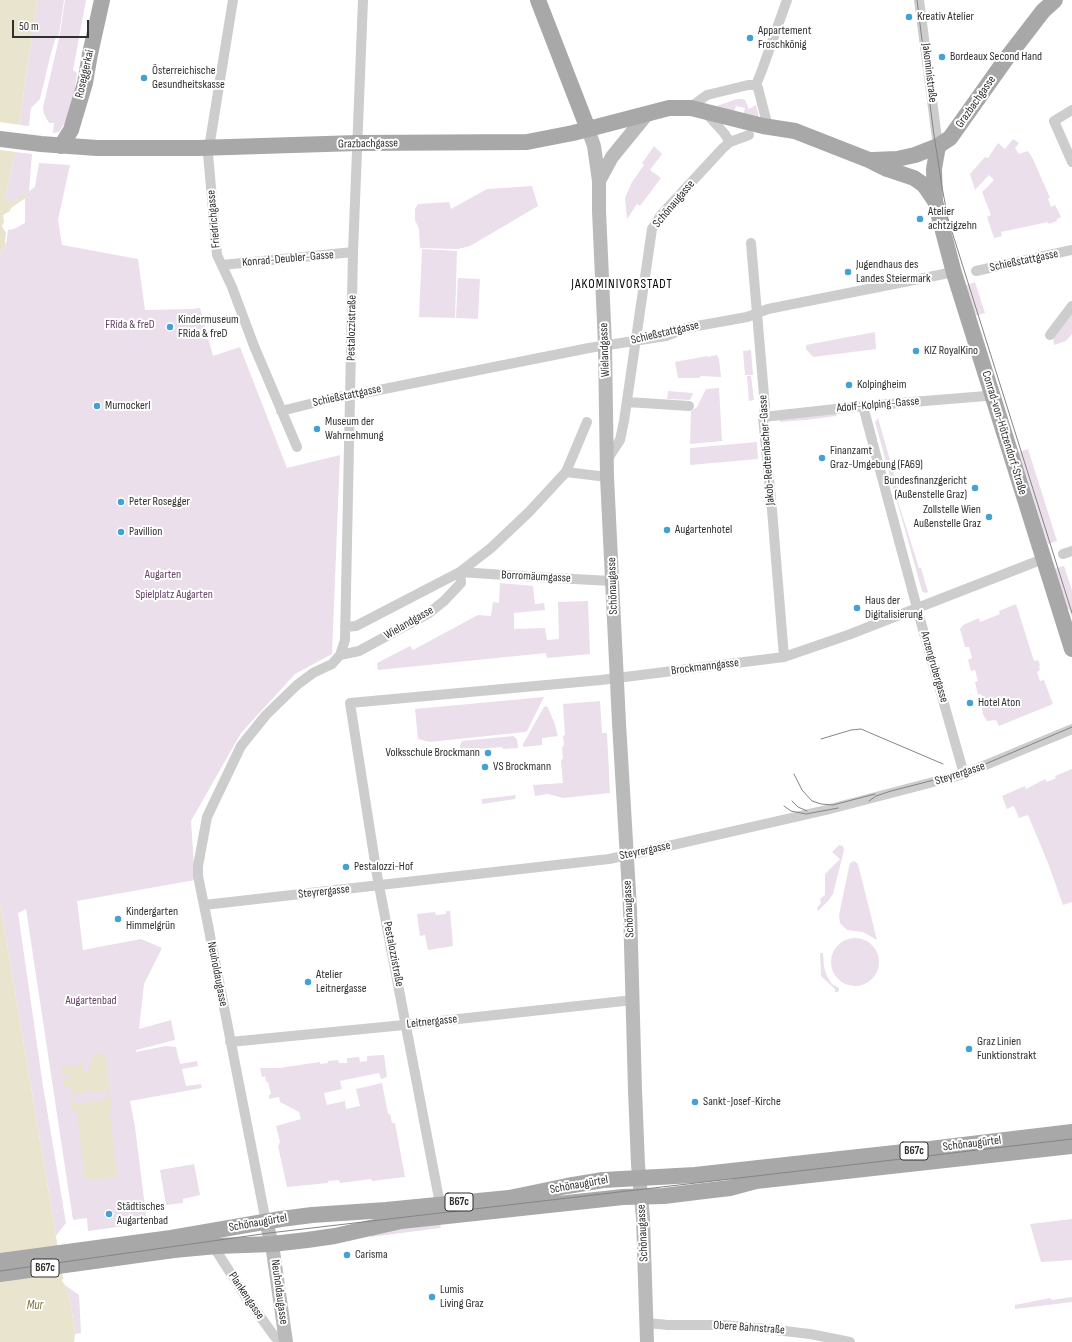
<!DOCTYPE html>
<meta charset="utf-8">
<style>
body{margin:0}
#map{position:relative;width:1072px;height:1342px;overflow:hidden;background:#fff;font-family:"Sofia Sans Condensed",sans-serif}
canvas{display:block}
.scale{position:absolute;left:12px;top:20px;width:77px;height:18px;box-sizing:border-box;border:2px solid #303030;border-top:0;padding-left:5px;font-size:12px;line-height:14px;white-space:nowrap;color:#303030;-webkit-text-stroke:3px #fff;paint-order:stroke}
</style>
<div id="map">
<canvas width="1072" height="1342"></canvas>
<div class="scale">50 m</div>
</div>
<script>
const g = document.querySelector('canvas').getContext('2d');
g.lineJoin = 'round';
function paint(path, color) {
  g.fillStyle = color;
  g.fill(path, 'evenodd');
}
function toPath(rows) {
  const path = new Path2D();
  for (const r of rows) {
    if (r.length === 3) {
      path.moveTo(r[0] + r[2], r[1]);
      path.arc(r[0], r[1], r[2], 0, 2 * Math.PI);
      continue;
    }
    path.moveTo(r[0], r[1]);
    for (let i = 2; i < r.length; i += 2) path.lineTo(r[i], r[i + 1]);
  }
  return path;
}
function strokePath(path, color, width, dash) {
  g.strokeStyle = color;
  g.lineWidth = width;
  g.lineCap = dash ? 'butt' : 'round';
  g.setLineDash(dash || []);
  g.stroke(path);
}
function drawText(font, color, halo, rows, align = 'center') {
  g.font = font + ' "Sofia Sans Condensed",sans-serif';
  g.lineWidth = 4;
  g.setLineDash([]);
  g.textBaseline = 'middle';
  g.strokeStyle = halo;
  g.fillStyle = color;
  for (const [text, x, y, turn = 0] of rows) {
    g.save();
    g.translate(x, y);
    g.rotate((+turn || 0) * Math.PI / 180);
    g.textAlign = isNaN(turn) ? turn : align;
    if (halo) g.strokeText(text, 0, 0);
    g.fillText(text, 0, 0);
    g.restore();
  }
}
paint(toPath([
 [37,0,64,0,59,35,56,37,51,53,40,99,31,108,29,126,19,125],
 [65,0,86,0,73,70,77,73,73,101,69,116,59,132,53,133,54,123,49,123,44,114,43,107,60,34],
 [737,99,742,99,745,100,749,109,756,105,759,118,743,115,745,108,736,106,734,113,711,108],
 [1013,139,1019,143,1015,148,1019,154,1028,151,1033,159,1050,198,1048,199,1051,207,1055,205,1061,217,1057,219,1057,221,1049,224,1048,222,1001,232,1002,236,994,238,987,217,991,215,982,192,994,180,989,175,975,190,970,174,985,157,988,158,998,143,1005,149],
 [654,146,662,154,650,170,661,178,640,206,637,204,627,219,625,198,632,182,644,165,642,163],
 [15,152,32,154,29,191,35,187,39,163,70,165,58,220,62,245,138,259,145,310,193,309,200,308,213,356,240,347,287,468,340,455,332,654,295,674,241,733,191,821,195,880,77,901,83,950,141,939,162,948,144,984,139,1029,171,1020,175,1040,136,1050,136,1052,166,1046,176,1047,180,1064,197,1061,198,1066,182,1069,186,1086,201,1084,202,1088,130,1101,135,1127,147,1223,88,1231,87,1218,73,1220,26,909,18,913,43,1086,66,1223,65,1224,56,1236,0,902,0,256,2,250,6,245,8,230,14,229,25,223,25,198,27,197,27,194,15,201,5,201],
 [532,186,538,206,470,246,458,249,420,248,419,229,415,220,415,209,418,204,449,202,451,209,487,189],
 [422,249,457,251,455,318,419,317],
 [458,278,480,279,478,319,456,318],
 [975,282,985,313,975,316,966,285],
 [1072,309,1072,334,1066,341,1054,345,1053,338],
 [875,332,876,349,813,357,806,349,806,345],
 [751,350,753,375,745,375,743,351],
 [717,355,719,359,721,377,701,376,699,378,678,378,675,362,707,356,708,357],
 [747,376,751,376,754,400,749,401],
 [719,388,722,441,690,444,691,411,697,407,706,389],
 [668,391,693,393,692,396,690,400,667,399],
 [837,413,836,416,805,420,780,422,779,418],
 [878,418,898,488,894,489,919,568,921,568,928,592,925,593,922,591,875,422],
 [757,442,758,459,690,465,690,448],
 [1028,449,1057,541,1048,544,1019,452],
 [1064,566,1072,590,1072,618,1069,609,1067,609,1054,569],
 [500,583,533,586,535,604,544,603,545,610,514,613,514,629,545,628,547,640,559,639,558,602,588,601,590,654,547,658,546,653,378,670,377,663,410,646,413,650,478,615,491,616,493,602,499,603],
 [1016,604,1034,661,1038,660,1040,665,1039,666,1040,670,1037,672,1040,681,1044,680,1053,704,999,726,996,720,987,721,982,713,983,712,981,707,985,706,981,694,978,695,975,682,978,681,975,670,971,671,968,660,972,658,969,647,965,647,960,629,963,625,979,618,980,622,1000,614,999,611],
 [544,697,527,731,525,732,430,742,418,739,415,709],
 [600,701,602,733,607,733,610,793,563,798,548,794,535,796,533,785,563,783,561,761,563,758,562,748,564,745,563,736,565,735,563,704],
 [546,706,548,708,554,722,558,736,542,738,542,745,523,747,523,744,544,707],
 [513,736,517,739,518,748,503,749,502,747,479,749,479,752,460,753,460,745,462,741],
 [1072,769,1072,902,1063,905,1048,863,1028,815,1019,818,1014,806,1007,809,1002,796,1025,786,1026,789,1045,779,1047,782,1056,778,1055,776],
 [516,795,515,799,482,804,482,799],
 [839,845,843,846,844,850,833,894,828,901,818,911,817,908,821,903,820,899,825,895,825,874,840,859,832,852],
 [854,861,858,864,877,940,863,932,847,930,840,923,839,915,849,867,850,863],
 [446,911,450,911,453,946,428,950,425,935,420,936,417,914,435,912,436,915,446,914],
 [855,962,24],
 [820,953,823,953,824,967,827,976,832,984,839,988,839,991,838,992,835,992,835,989,821,976],
 [384,1055,387,1077,381,1079,379,1073,340,1081,342,1089,324,1093,327,1105,345,1101,346,1109,360,1106,356,1089,382,1083,388,1114,390,1114,392,1123,395,1123,405,1177,372,1181,371,1179,340,1183,339,1180,328,1181,328,1183,287,1187,278,1146,280,1142,276,1126,301,1119,299,1112,280,1102,279,1097,269,1099,269,1095,271,1094,268,1082,266,1082,265,1076,262,1077,260,1068,279,1068,320,1062,320,1064,328,1063,328,1061,338,1060,339,1063,347,1063,347,1058,359,1057,360,1062,367,1061,367,1056],
 [194,1164,200,1195,183,1199,183,1203,166,1205,160,1170],
 [1072,1219,1072,1260,1041,1262,1030,1224],
 [433,1224,440,1224,441,1226,440,1228,371,1237,370,1235,371,1233],
 [65,1285,79,1295,81,1333,75,1334,71,1305],
 [1072,1297,1072,1302,1015,1309,1015,1305,1050,1298,1052,1300]
]), '#eadfeb');
paint(toPath([
 [0,0,37,0,15,152,5,201,15,201,27,193,27,197,11,208,10,211,3,215,4,222,2,226,6,233,5,242,6,245,2,250,0,256],
 [0,902,63,1278,62,1281,65,1285,71,1305,75,1334,74,1342,0,1342],
 [93,1053,105,1055,110,1095,107,1095,106,1090,94,1093,90,1090,88,1090,86,1093,74,1093,75,1098,71,1099,71,1088,66,1088,63,1084,63,1081,66,1077,72,1078,72,1074,62,1075,61,1067,84,1064,84,1071,89,1072],
 [111,1097,112,1108,109,1109,117,1177,85,1180,77,1113,73,1113,71,1102,75,1101,76,1104,107,1100,107,1098]
]), '#e9e4cd');
paint(toPath([
 [0,122,21,125,17,152,0,150]
]), '#fff');
strokePath(toPath([
 [233,0,208,154,217,255,232,287,254,346,297,447],
 [919,0,938,146],
 [756,85,762,70,787,0],
 [756,85,758,88,768,127],
 [691,108,696,103,707,95,748,85,756,85],
 [1072,110,1054,121,1072,162],
 [706,113,724,133,730,142],
 [751,243,765,407,763,417,772,510,784,657],
 [222,265,353,252],
 [976,271,1072,250],
 [1050,335,1072,306],
 [627,402,689,406],
 [863,406,872,440],
 [281,411,338,397,364,393,589,348,666,336,686,328,747,317,768,309,939,275,948,273,954,273],
 [763,417,863,406,986,396,993,397],
 [873,444,920,619,964,774],
 [607,460,620,440,624,421,652,229,661,215,723,148,730,142,749,135],
 [566,472,607,477],
 [1063,554,1072,551],
 [460,572,535,577,612,581],
 [345,627,356,626,460,572,491,548,529,512,566,472,587,422],
 [340,655,359,651,429,613,444,601,461,583,460,572],
 [204,905,609,859,642,852,826,810,964,774,1072,729],
 [230,1042,394,1026,633,1000],
 [440,1204,377,875,350,703,601,680,784,657,848,635,1043,559],
 [266,1222,207,920,198,876,198,866,207,817,241,746,266,715,297,685,313,673,332,664,340,655,345,640,353,252,363,0],
 [217,1246,217,1252,246,1297,275,1337,283,1342],
 [647,1323,668,1325,722,1325,767,1329,810,1334,850,1342]
]), '#cdcdcd', 10);
strokePath(toPath([
 [588,129,594,146,599,181,599,211,605,345,607,477,619,723,630,909,635,1090,638,1164,643,1218,647,1342],
 [599,181,612,157,647,114],
 [266,1222,272,1244,286,1342]
]), '#bababa', 14);
strokePath(toPath([
 [538,0,588,129],
 [0,139,41,144,97,148,198,148,357,143,527,142,573,133,669,108,691,108,763,126,795,131,869,160,887,169,914,178,924,185,935,201],
 [61,146,71,130,85,83,90,54,102,0],
 [938,146,934,169,935,201,954,273,1072,649],
 [873,160,897,159,915,155,938,146,950,138,1006,59,1043,11,1055,0],
 [0,1261,171,1238,281,1219,312,1215,386,1210,509,1198,567,1186,603,1180,695,1175,913,1151,1072,1132],
 [0,1274,174,1250,217,1246,272,1244,307,1240,335,1236,401,1221,623,1197,664,1196,696,1192,730,1188,756,1181,1072,1146]
]), '#a8a8a8', 16);
strokePath(toPath([
 [917,0,933,128,942,187,948,219,1072,613],
 [821,739,851,730,861,729,943,764],
 [794,774,802,790,812,801,821,804,833,805,875,794],
 [792,801,798,807,807,811],
 [869,801,876,796,891,791,969,771,1072,727],
 [784,806,791,811,806,814,838,808],
 [0,1271,269,1233,1072,1139]
]), '#858585', 1);
for (const [x, y, r, color] of [
 [909,17,4,"#44a1d4"],
 [750,38,4,"#44a1d4"],
 [942,57,4,"#44a1d4"],
 [144,78,4,"#44a1d4"],
 [920,219,4,"#44a1d4"],
 [848,272,4,"#44a1d4"],
 [170,327,4,"#44a1d4"],
 [916,351,4,"#44a1d4"],
 [849,385,4,"#44a1d4"],
 [97,406,4,"#44a1d4"],
 [317,429,4,"#44a1d4"],
 [822,458,4,"#44a1d4"],
 [975,488,4,"#44a1d4"],
 [121,502,4,"#44a1d4"],
 [989,517,4,"#44a1d4"],
 [667,530,4,"#44a1d4"],
 [121,532,4,"#44a1d4"],
 [857,608,4,"#44a1d4"],
 [970,703,4,"#44a1d4"],
 [488,753,4,"#44a1d4"],
 [485,767,4,"#44a1d4"],
 [346,867,4,"#44a1d4"],
 [118,919,4,"#44a1d4"],
 [308,982,4,"#44a1d4"],
 [969,1049,4,"#44a1d4"],
 [695,1102,4,"#44a1d4"],
 [109,1214,4,"#44a1d4"],
 [347,1255,4,"#44a1d4"],
 [432,1297,4,"#44a1d4"]
]) {
  const dot = new Path2D();
  dot.arc(x, y, r, 0, 2 * Math.PI);
  g.fillStyle = color;
  g.fill(dot);
  strokePath(dot, '#fff', 1.5);
}
for (const [x, y, w] of [
 [914,1151,28],
 [459,1202,28],
 [45,1268,28]
]) {
  const box = new Path2D();
  box.roundRect(x - w / 2, y - 9, w, 18, 3);
  g.fillStyle = '#fff';
  g.fill(box);
  strokePath(box, '#303030', 1);
}
drawText('bold 11px', '#303030', null, [
 ["B67c",914,1151],
 ["B67c",459,1202],
 ["B67c",45,1268]
]);
drawText('12px', '#303030', '#fff', [
 ["Kreativ Atelier",917,17],
 ["Appartement",758,31],
 ["Froschkönig",758,45],
 ["Bordeaux Second Hand",950,57],
 ["Österreichische",152,71],
 ["Gesundheitskasse",152,85],
 ["Atelier",928,212],
 ["achtzigzehn",928,226],
 ["Jugendhaus des",856,265],
 ["Landes Steiermark",856,279],
 ["Kindermuseum",178,320],
 ["FRida & freD",178,334],
 ["KIZ RoyalKino",924,351],
 ["Kolpingheim",857,385],
 ["Murnockerl",105,406],
 ["Museum der",325,422],
 ["Wahrnehmung",325,436],
 ["Finanzamt",830,451],
 ["Graz-Umgebung (FA69)",830,465],
 ["Bundesfinanzgericht",967,481,"right"],
 ["(Außenstelle Graz)",967,495,"right"],
 ["Peter Rosegger",129,502],
 ["Zollstelle Wien",981,510,"right"],
 ["Außenstelle Graz",981,524,"right"],
 ["Augartenhotel",675,530],
 ["Pavillion",129,532],
 ["Haus der",865,601],
 ["Digitalisierung",865,615],
 ["Hotel Aton",978,703],
 ["Volksschule Brockmann",480,753,"right"],
 ["VS Brockmann",493,767],
 ["Pestalozzi-Hof",354,867],
 ["Kindergarten",126,912],
 ["Himmelgrün",126,926],
 ["Atelier",316,975],
 ["Leitnergasse",316,989],
 ["Graz Linien",977,1042],
 ["Funktionstrakt",977,1056],
 ["Sankt-Josef-Kirche",703,1102],
 ["Städtisches",117,1207],
 ["Augartenbad",117,1221],
 ["Carisma",355,1255],
 ["Lumis",440,1290],
 ["Living Graz",440,1304]
], 'left');
drawText('12px', '#303030', '#fff', [
 ["Jakoministraße",929,73,83],
 ["Roseggerkai",85,74,-77],
 ["Grazbachgasse",976,102,-55],
 ["Grazbachgasse",368,144,-1],
 ["Schönaugasse",674,204,-50],
 ["Friedrichgasse",214,219,-95],
 ["Konrad-Deubler-Gasse",288,259,-5],
 ["Schießstattgasse",1024,261,-12],
 ["Pestalozzistraße",352,328,-89],
 ["Schießstattgasse",665,333,-13],
 ["Wielandgasse",605,350,-92],
 ["Schießstattgasse",347,396,-12],
 ["Adolf-Kolping-Gasse",878,405,-5],
 ["Conrad-von-Hötzendorf-Straße",1004,433,73],
 ["Jakob-Redtenbacher-Gasse",767,450,-94],
 ["Borromäumgasse",536,577,3],
 ["Schönaugasse",613,586,-92],
 ["Wielandgasse",409,623,-30],
 ["Brockmanngasse",705,667,-7],
 ["Anzengrubergasse",934,667,74],
 ["Steyrergasse",960,774,-18],
 ["Steyrergasse",645,851,-12],
 ["Steyrergasse",324,892,-6],
 ["Schönaugasse",629,909,-93],
 ["Pestalozzistraße",393,954,79],
 ["Neuholdaugasse",217,974,79],
 ["Leitnergasse",432,1022,-6],
 ["Schönaugürtel",972,1144,-7],
 ["Schönaugürtel",579,1185,-10],
 ["Schönaugürtel",258,1223,-10],
 ["Schönaugasse",643,1233,-93],
 ["Neuholdaugasse",279,1292,82],
 ["Plankengasse",246,1296,56],
 ["Obere Bahnstraße",749,1328,4]
]);
drawText('12px', '#664167', '#fff', [
 ["FRida & freD",130,325],
 ["Augarten",163,575],
 ["Spielplatz Augarten",174,595],
 ["Augartenbad",91,1001]
]);
g.letterSpacing = '1px';
drawText('13px', '#000', '#fff', [
 ["JAKOMINIVORSTADT",622,285]
]);
g.letterSpacing = '0px';
drawText('italic 13px', '#7e7340', '#fff', [
 ["Mur",35,1306]
]);
</script>
